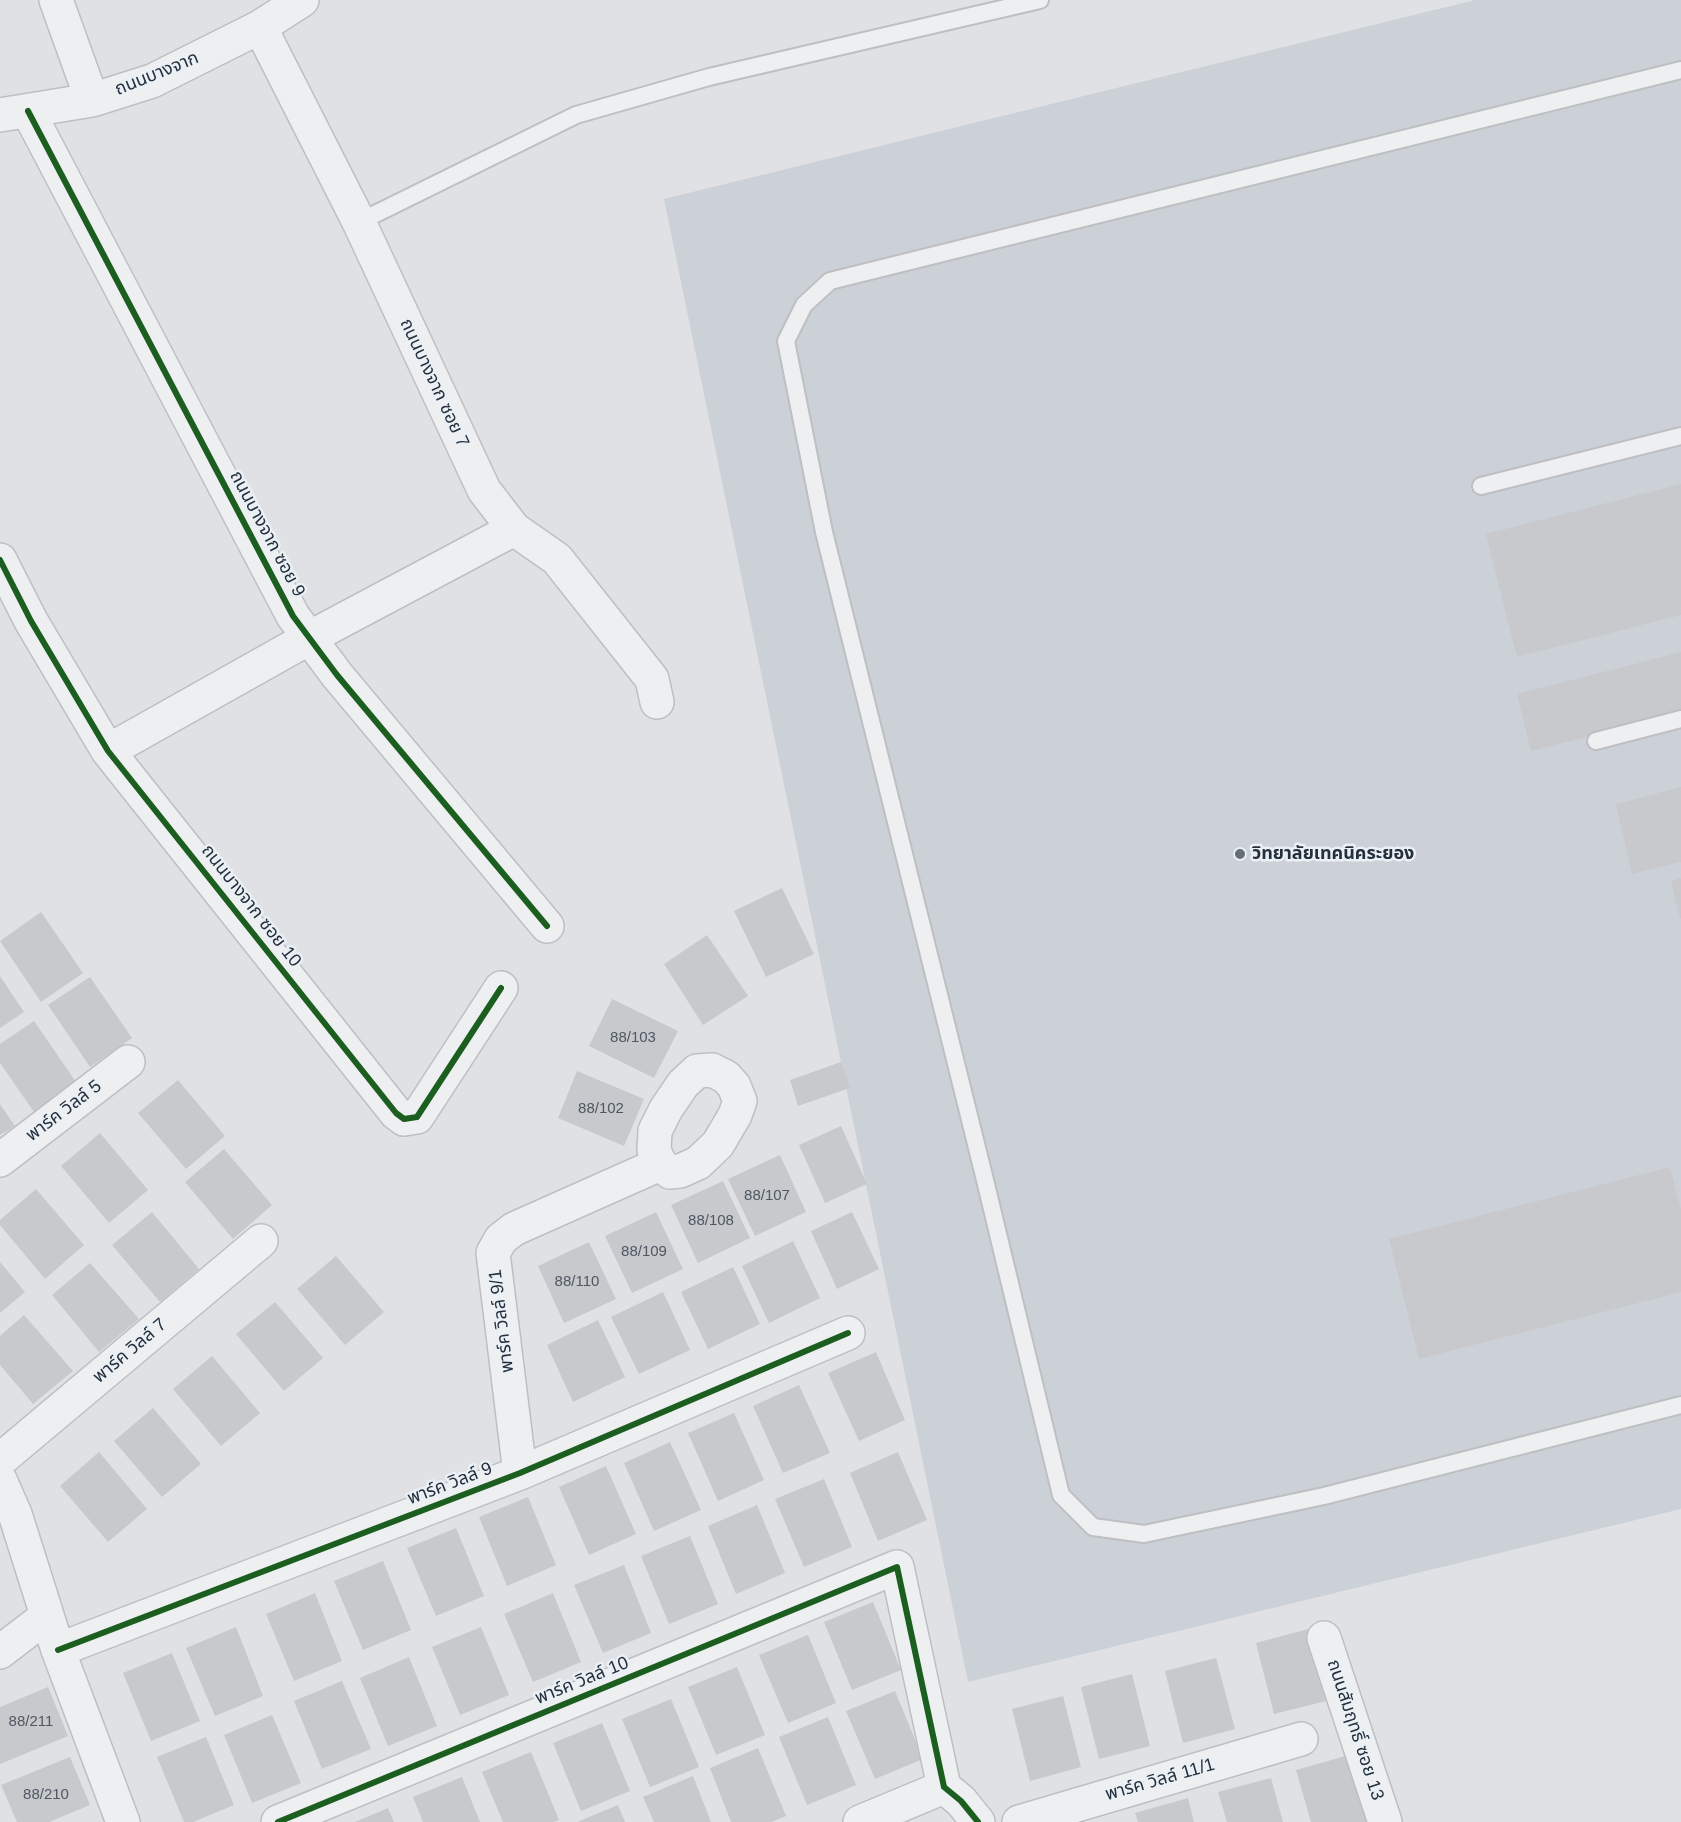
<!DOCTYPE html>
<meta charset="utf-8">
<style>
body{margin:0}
canvas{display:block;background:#dfe1e4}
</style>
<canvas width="1681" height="1822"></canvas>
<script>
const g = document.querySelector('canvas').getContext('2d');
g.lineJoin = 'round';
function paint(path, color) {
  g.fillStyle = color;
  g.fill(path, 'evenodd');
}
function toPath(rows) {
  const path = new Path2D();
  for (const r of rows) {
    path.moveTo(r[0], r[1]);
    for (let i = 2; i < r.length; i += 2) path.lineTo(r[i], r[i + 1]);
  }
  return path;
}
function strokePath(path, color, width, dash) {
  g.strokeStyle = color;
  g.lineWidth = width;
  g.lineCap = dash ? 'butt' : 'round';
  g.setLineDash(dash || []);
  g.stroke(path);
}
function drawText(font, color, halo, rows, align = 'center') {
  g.font = font + ' Helvetica,"Noto Sans Thai",sans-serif';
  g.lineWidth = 5;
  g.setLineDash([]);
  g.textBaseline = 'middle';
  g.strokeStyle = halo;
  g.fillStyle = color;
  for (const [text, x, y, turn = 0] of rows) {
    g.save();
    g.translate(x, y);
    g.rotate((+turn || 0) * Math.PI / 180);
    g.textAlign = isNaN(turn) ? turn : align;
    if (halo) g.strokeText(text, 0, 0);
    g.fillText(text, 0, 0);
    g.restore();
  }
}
paint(toPath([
 [1475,0,1681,0,1681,1509,968,1682,664,199]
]), '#ccd1d8');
paint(toPath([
 [1681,484,1681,615,1517,657,1486,534],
 [1681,652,1681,713,1531,751,1517,694],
 [1681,787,1681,862,1632,874,1616,804],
 [1681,878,1681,918,1680,918,1671,881],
 [782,888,814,954,766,977,734,911],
 [41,912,83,973,41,1002,0,941],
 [707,935,748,996,703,1025,664,964],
 [0,976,24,1012,0,1028],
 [90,977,132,1038,90,1067,48,1005],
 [612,999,678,1031,654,1078,589,1046],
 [34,1021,76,1082,34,1112,0,1063,0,1044],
 [841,1062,850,1088,798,1106,790,1080],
 [577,1071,644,1099,624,1146,558,1118],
 [178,1080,225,1136,186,1169,138,1113],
 [0,1104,15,1126,0,1135],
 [841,1126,867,1184,825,1203,799,1145],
 [100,1133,148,1190,109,1223,61,1166],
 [224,1149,272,1205,233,1239,185,1182],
 [780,1155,806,1212,755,1236,728,1179],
 [1670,1167,1681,1210,1681,1292,1419,1359,1389,1239],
 [723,1181,750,1238,698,1263,671,1205],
 [36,1189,84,1245,45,1279,0,1225,0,1220],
 [152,1212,199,1269,160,1302,112,1245],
 [656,1212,683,1269,632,1293,605,1236],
 [852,1212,879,1269,837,1289,811,1231],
 [793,1241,820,1298,769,1323,742,1266],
 [589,1242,616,1299,564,1323,538,1266],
 [336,1256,384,1312,345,1345,297,1289],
 [0,1262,25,1292,0,1313],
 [90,1263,139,1319,99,1352,52,1295],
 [733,1267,760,1324,708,1349,681,1292],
 [663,1292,690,1350,639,1374,611,1317],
 [275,1302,323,1358,284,1391,236,1334],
 [24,1315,73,1371,33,1404,0,1365,0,1336],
 [598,1320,625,1377,573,1402,547,1345],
 [876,1352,905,1420,859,1441,828,1373],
 [212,1356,260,1413,221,1446,173,1389],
 [799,1385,830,1453,783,1473,753,1406],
 [153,1408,201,1464,162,1497,114,1441],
 [734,1413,764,1480,718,1501,688,1433],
 [670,1442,701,1510,654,1531,624,1463],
 [99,1452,147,1509,108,1542,60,1486],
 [898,1452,927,1520,878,1541,850,1473],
 [606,1466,636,1534,589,1555,559,1487],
 [824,1479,852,1547,804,1567,775,1499],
 [528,1497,556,1565,507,1586,479,1517],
 [757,1505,785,1573,736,1594,708,1526],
 [456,1528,484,1596,436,1616,407,1548],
 [690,1536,718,1604,669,1624,641,1556],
 [383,1561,411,1630,363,1650,334,1581],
 [624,1565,651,1633,603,1653,574,1585],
 [315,1593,342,1661,294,1681,266,1614],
 [553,1593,581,1662,533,1682,504,1614],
 [873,1602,901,1670,852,1690,824,1622],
 [236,1627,263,1696,215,1716,186,1648],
 [481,1627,509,1695,460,1715,432,1647],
 [1308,1629,1326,1701,1274,1714,1256,1643],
 [808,1635,836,1703,788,1723,759,1655],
 [172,1653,200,1721,151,1741,123,1673],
 [409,1657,437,1726,388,1746,360,1678],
 [1216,1658,1235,1729,1183,1743,1165,1671],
 [737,1667,765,1735,716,1755,688,1687],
 [1132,1674,1150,1746,1099,1759,1081,1687],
 [342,1681,371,1749,322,1769,294,1701],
 [48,1687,68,1736,0,1764,0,1707],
 [895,1691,923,1759,875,1779,846,1711],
 [1063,1696,1081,1767,1030,1781,1012,1709],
 [671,1699,699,1767,650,1787,622,1719],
 [272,1715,301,1783,252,1803,224,1735],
 [828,1717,856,1785,807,1805,779,1737],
 [602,1723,630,1791,581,1811,553,1743],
 [206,1737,234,1805,193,1822,184,1822,157,1757],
 [758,1748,786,1816,772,1822,731,1822,710,1768],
 [531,1752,559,1820,553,1822,503,1822,482,1772],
 [1349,1755,1367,1822,1311,1822,1296,1770],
 [70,1757,90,1805,49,1822,17,1822,1,1785],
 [693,1776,711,1822,654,1822,643,1797],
 [462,1777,480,1822,423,1822,413,1797],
 [1271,1778,1283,1822,1227,1822,1218,1792],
 [1188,1798,1194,1822,1138,1822,1135,1813],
 [618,1805,625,1822,577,1822],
 [388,1808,394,1822,355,1822]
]), '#c7c9cc');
const lane = toPath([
 [1681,70,830,281,804,305,786,341,824,532,985,1180,1061,1495,1093,1527,1144,1534,1324,1496,1681,1405],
 [359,222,576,115,709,77,1040,0],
 [1481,486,1681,436],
 [1596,741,1681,719]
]);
const street = toPath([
 [56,0,92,100],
 [260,27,359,222,484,490,514,529,557,559,652,679,657,702],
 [28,111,293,616,337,675,547,926],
 [0,115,92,100,152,81,260,27,302,0],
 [0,560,31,621,108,751,396,1113,404,1119,417,1117,501,988],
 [108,751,309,638,514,529],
 [712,1070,726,1077,734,1086,740,1101,735,1115,718,1144,698,1163,680,1171,670,1172,660,1164,654,1150,655,1131,666,1109,683,1084,697,1071,712,1070],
 [0,1160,128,1062],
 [0,1460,261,1241],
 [520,1473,493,1253,501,1239,514,1229,660,1164],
 [0,1480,15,1514,58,1650,123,1822],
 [1324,1638,1385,1822],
 [58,1650,520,1473,848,1333],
 [0,1652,47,1616],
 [278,1822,897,1567,944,1787,961,1801,978,1822],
 [860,1822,944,1787],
 [1019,1822,1301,1739]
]);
strokePath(lane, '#bdbfc2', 20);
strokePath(street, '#bdbfc2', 36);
strokePath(lane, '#eeeff1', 16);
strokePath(street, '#eeeff1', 33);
strokePath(toPath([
 [28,111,293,616,337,675,547,926],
 [0,560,31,621,108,751,396,1113,404,1119,417,1117,501,988],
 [58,1650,520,1473,848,1333],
 [278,1822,897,1567,944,1787,961,1801,978,1822]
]), '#1b5e20', 6);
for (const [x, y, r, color] of [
 [1240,854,6,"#666e77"]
]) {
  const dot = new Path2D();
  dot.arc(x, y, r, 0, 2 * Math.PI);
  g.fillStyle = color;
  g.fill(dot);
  strokePath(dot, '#ebf0f5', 2);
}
drawText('15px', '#4e5762', null, [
 ["88/103",633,1038],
 ["88/102",601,1109],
 ["88/107",767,1196],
 ["88/108",711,1221],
 ["88/109",644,1252],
 ["88/110",577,1282],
 ["88/211",31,1722],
 ["88/210",46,1795]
]);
drawText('18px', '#25303d', '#ebf0f5', [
 ["ถนนบางจาก",157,74,-22],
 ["ถนนบางจาก ซอย 7",434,383,65],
 ["ถนนบางจาก ซอย 9",267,534,62],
 ["ถนนบางจาก ซอย 10",251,906,52],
 ["พาร์ค วิลล์ 5",64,1111,-37],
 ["พาร์ค วิลล์ 9/1",502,1321,-97],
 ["พาร์ค วิลล์ 7",130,1351,-40],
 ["พาร์ค วิลล์ 9",450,1484,-21],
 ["พาร์ค วิลล์ 10",582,1681,-22],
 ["ถนนสัมฤทธิ์ ซอย 13",1355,1730,72],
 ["พาร์ค วิลล์ 11/1",1160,1780,-16]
]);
drawText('bold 18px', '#25303d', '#ebf0f5', [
 ["วิทยาลัยเทคนิคระยอง",1252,854]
], 'left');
</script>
